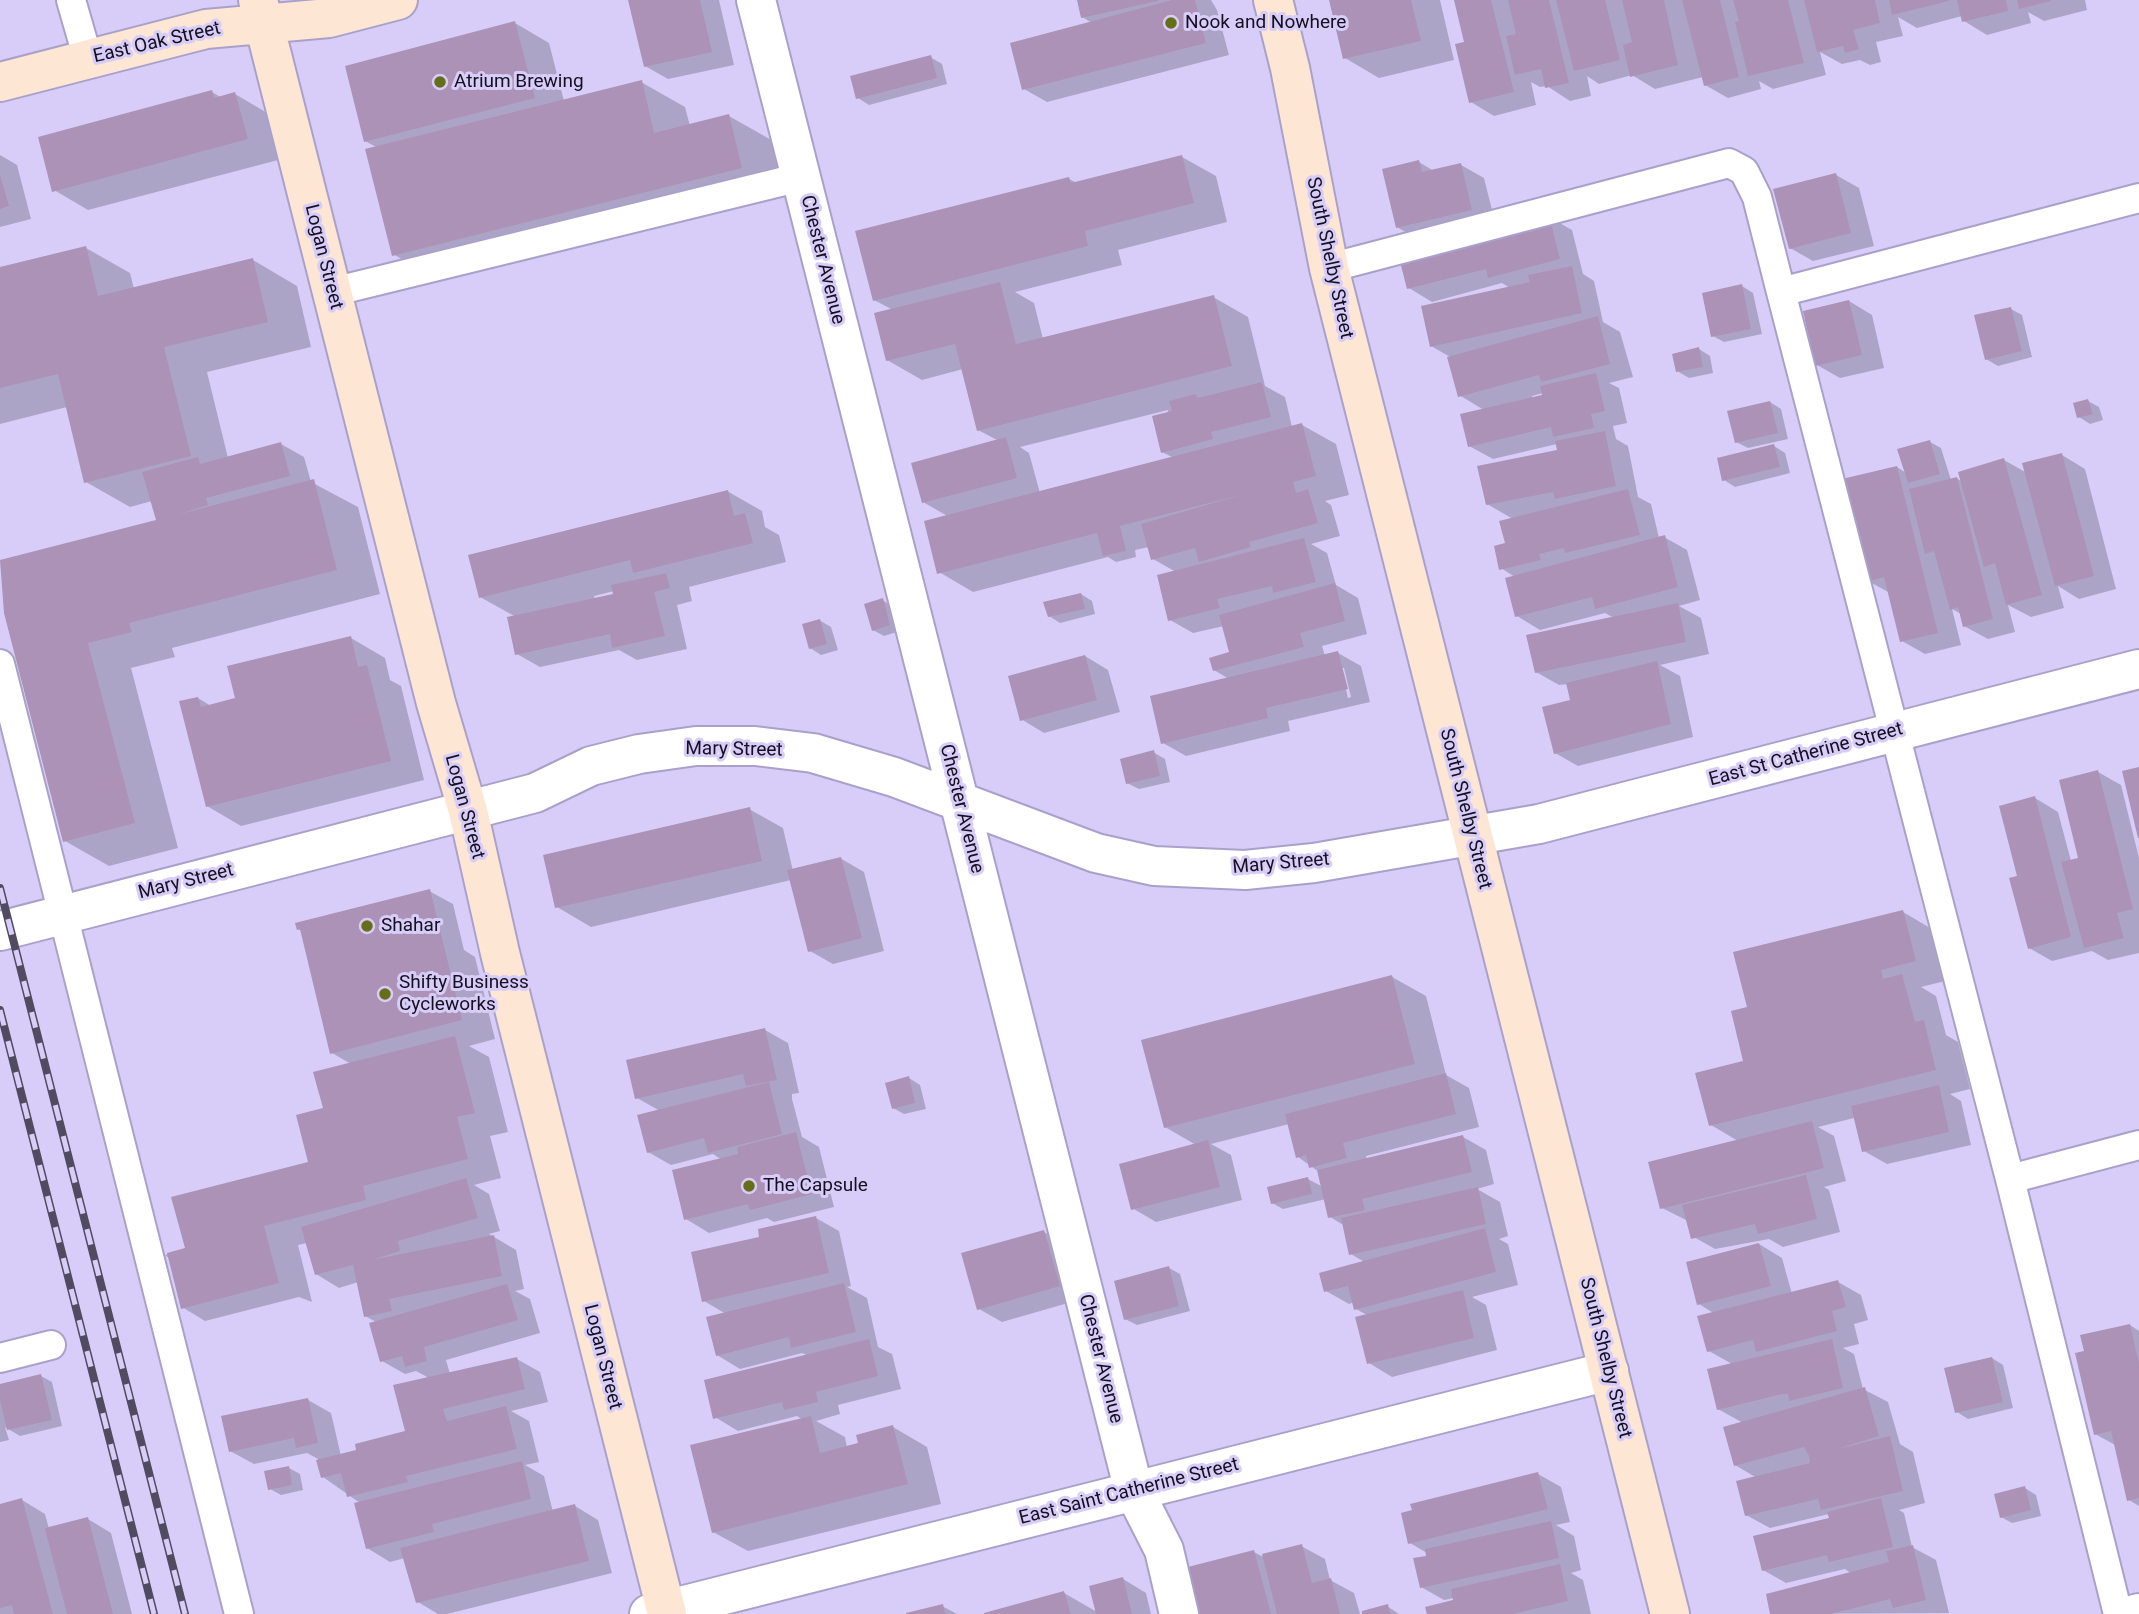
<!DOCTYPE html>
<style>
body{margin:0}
canvas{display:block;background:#d7cdf8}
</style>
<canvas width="2139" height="1614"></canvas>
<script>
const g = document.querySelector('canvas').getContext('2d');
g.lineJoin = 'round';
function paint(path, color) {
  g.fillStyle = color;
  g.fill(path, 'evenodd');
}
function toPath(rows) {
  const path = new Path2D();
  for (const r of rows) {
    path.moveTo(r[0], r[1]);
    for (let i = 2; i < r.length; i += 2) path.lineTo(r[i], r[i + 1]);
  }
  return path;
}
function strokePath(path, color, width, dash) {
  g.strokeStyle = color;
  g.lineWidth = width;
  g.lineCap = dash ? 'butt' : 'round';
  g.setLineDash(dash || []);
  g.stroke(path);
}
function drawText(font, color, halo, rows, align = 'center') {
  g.font = font + ' Roboto,sans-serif';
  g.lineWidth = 6;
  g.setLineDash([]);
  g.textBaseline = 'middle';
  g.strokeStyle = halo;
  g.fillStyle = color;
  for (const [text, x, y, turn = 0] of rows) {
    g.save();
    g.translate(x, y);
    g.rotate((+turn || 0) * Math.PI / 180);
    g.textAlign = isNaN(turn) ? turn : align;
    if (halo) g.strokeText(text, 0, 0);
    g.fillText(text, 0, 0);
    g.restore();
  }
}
paint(toPath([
 [630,0,719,0,734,65,668,79,645,66],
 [1078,0,1211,0,1217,10,1229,55,1047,102,1024,89,1092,23,1082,17],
 [1331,0,1440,0,1454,60,1379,78,1345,58],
 [1455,0,2085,0,2087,10,2044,21,2028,12,2031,23,1987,35,1964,21,1962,16,1917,28,1898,17,1903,36,1876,42,1881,62,1870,65,1860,60,1842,64,1820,52,1826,75,1773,89,1759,81,1761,89,1728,98,1705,85,1703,77,1655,89,1632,75,1599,84,1587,76,1591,96,1570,101,1547,86,1540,87,1531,82,1536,105,1494,116,1471,102,1466,43],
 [515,23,549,43,564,101,641,82,685,107,690,126,729,116,773,141,786,193,437,280,393,254,378,148,365,141],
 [930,57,942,64,947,84,869,105,858,98],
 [212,92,222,98,235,94,269,114,282,159,88,210,54,190],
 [0,155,17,165,31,219,0,227],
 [1182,157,1216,176,1227,222,1118,250,1122,265,1015,292,1034,303,1043,339,1213,297,1248,317,1265,386,1285,397,1292,427,1302,425,1336,444,1349,495,1325,501,1331,505,1340,536,1311,544,1327,553,1336,585,1358,598,1367,634,1322,646,1325,656,1338,653,1361,666,1370,702,1288,721,1290,731,1186,756,1163,743,1229,679,1214,670,1231,654,1224,626,1193,633,1170,620,1176,572,1153,559,1149,547,1135,550,1136,557,1116,562,1108,557,973,592,939,572,949,517,923,502,999,441,978,430,963,369,922,380,887,360,893,310,874,300,1069,179,1077,183],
 [1168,410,1162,452,1174,458,1040,493,1029,453,1020,447],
 [1341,668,1344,668,1351,697,1348,698],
 [1419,162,1434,171,1461,165,1484,178,1495,222,1420,241,1397,227],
 [1836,175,1859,188,1874,246,1813,261,1790,248],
 [1549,217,1572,230,1583,274,1594,281,1603,322,1620,332,1633,377,1609,383,1619,388,1627,423,1613,426,1616,439,1628,446,1638,497,1651,504,1659,538,1664,537,1687,550,1700,600,1679,606,1701,618,1709,654,1660,665,1680,676,1693,737,1578,766,1555,753,1573,701,1568,684,1559,685,1536,672,1614,618,1605,613,1540,630,1517,616,1515,577,1501,568,1513,519,1487,504,1559,451,1557,444,1493,459,1469,446,1484,410,1459,395,1452,358,1431,346,1510,288,1502,283,1432,302,1409,288],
 [1543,393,1543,396,1533,399,1532,396],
 [86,248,130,273,134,289,253,260,297,286,311,347,207,372,228,458,281,444,304,457,311,482,358,507,380,594,172,648,175,657,131,668,178,848,109,866,65,841,6,613,161,520,152,501,130,507,86,482,67,407,0,424,0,269],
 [1742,286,1753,293,1762,334,1724,342,1713,336],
 [1849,301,1872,315,1884,368,1840,378,1817,365],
 [2011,309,2022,315,2032,357,1998,366,1986,359],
 [1699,349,1710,356,1713,373,1689,378,1677,371],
 [2088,401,2099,407,2103,420,2090,424,2079,417],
 [1770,402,1781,409,1788,439,1748,448,1736,442],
 [1930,442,1941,448,1951,480,1956,478,1963,482,2004,460,2027,473,2062,455,2085,469,2116,589,2079,599,2058,586,2064,608,2031,617,2008,605,2015,632,1988,639,1964,626,1961,614,1952,609,1961,645,1925,654,1902,641,1890,593,1868,581,1897,467,1906,473],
 [1774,446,1785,453,1790,473,1735,487,1724,480],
 [727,491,762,511,765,527,779,535,786,562,689,587,692,601,677,605,687,649,637,660,619,650,540,667,517,654,516,617,480,597],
 [614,591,615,595,595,600,594,596],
 [1081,594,1092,601,1095,614,1060,623,1049,616],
 [882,600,894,607,900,631,884,636,873,630],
 [819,620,831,627,838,650,821,655,810,648],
 [351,638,385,658,390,680,401,686,424,780,241,826,207,806,198,698,211,706,237,699],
 [1085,656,1108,670,1120,712,1044,733,1021,719],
 [1153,752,1165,759,1170,782,1139,789,1127,783],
 [2098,772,2121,785,2139,858,2139,953,2108,960,2092,951,2052,961,2029,948,2020,877,2035,798,2058,812,2071,861,2080,859],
 [749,809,783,828,793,871,840,858,864,872,884,951,833,964,810,951,791,880,591,927,557,907],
 [429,891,453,904,464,950,475,957,495,1039,469,1046,489,1057,508,1132,490,1136,501,1178,474,1185,489,1194,500,1231,489,1234,516,1250,524,1289,515,1291,530,1299,540,1333,446,1360,450,1374,517,1359,540,1372,548,1402,511,1411,529,1421,539,1462,525,1465,544,1476,553,1512,575,1506,598,1520,612,1573,447,1614,438,1614,418,1602,405,1558,390,1562,367,1548,360,1503,323,1477,318,1459,307,1453,254,1464,230,1451,308,1400,331,1413,341,1456,407,1432,429,1378,416,1371,405,1374,382,1361,378,1323,365,1316,358,1282,339,1288,316,1274,307,1243,298,1245,312,1302,299,1297,205,1321,182,1307,170,1259,165,1255,187,1250,310,1163,325,1110,351,1064,332,1053,303,932,298,929],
 [1903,912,1937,932,1949,980,1921,987,1936,996,1946,1035,1958,1042,1970,1089,1950,1094,1961,1101,1971,1145,1887,1164,1864,1151,1854,1118,1818,1127,1834,1136,1846,1181,1824,1187,1829,1190,1840,1232,1783,1247,1769,1239,1715,1249,1692,1236,1688,1221,1662,1208,1738,1141,1711,1125,1745,1062,1749,1008],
 [1392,977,1426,996,1446,1075,1469,1088,1479,1127,1366,1156,1367,1160,1463,1137,1486,1150,1494,1184,1477,1189,1500,1202,1508,1236,1499,1239,1508,1244,1518,1285,1472,1297,1486,1305,1497,1350,1392,1377,1369,1363,1367,1315,1356,1309,1354,1302,1349,1304,1326,1291,1366,1263,1351,1254,1345,1226,1330,1217,1326,1199,1283,1209,1272,1203,1308,1179,1323,1187,1319,1172,1298,1157,1289,1124,1211,1144,1231,1155,1242,1200,1156,1222,1132,1208,1196,1145,1165,1127],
 [765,1030,788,1043,799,1093,792,1094,792,1099,802,1137,819,1147,834,1207,774,1222,767,1218,709,1233,686,1219,722,1160,713,1154,671,1165,648,1152,660,1111,637,1098],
 [909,1078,920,1085,926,1109,904,1114,893,1108],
 [816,1218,839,1231,851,1286,847,1287,867,1298,878,1347,892,1354,901,1389,838,1405,840,1414,816,1421,845,1437,847,1448,893,1427,927,1447,941,1504,748,1551,713,1532,803,1420,797,1416,738,1431,715,1417,809,1356,802,1353,740,1369,717,1355,726,1314,704,1301,761,1238],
 [1044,1232,1067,1245,1082,1299,1002,1322,979,1309],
 [1759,1244,1782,1258,1792,1294,1838,1282,1861,1295,1868,1320,1854,1324,1859,1344,1843,1348,1854,1354,1863,1389,1888,1402,1900,1444,1913,1452,1925,1503,1899,1510,1904,1513,1912,1547,1936,1560,1949,1613,1772,1614,1852,1574,1845,1569,1786,1583,1763,1570,1831,1519,1829,1514,1770,1528,1746,1515,1757,1478,1735,1465,1743,1423,1718,1409,1732,1364,1709,1351,1715,1314,1699,1304],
 [1169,1268,1180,1274,1190,1311,1137,1325,1125,1319],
 [2130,1325,2139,1331,2139,1506,2129,1500,2117,1446,2095,1434,2086,1352],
 [1992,1358,2003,1365,2013,1408,1968,1419,1957,1412],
 [41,1376,52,1382,62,1426,20,1436,5,1427,9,1440,0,1442,0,1386],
 [289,1468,300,1474,303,1490,281,1495,270,1489],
 [1538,1474,1561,1487,1570,1522,1556,1525,1574,1536,1581,1570,1571,1573,1583,1580,1591,1614,1429,1614,1454,1601,1454,1598,1444,1600,1421,1587,1427,1553,1410,1543],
 [2025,1488,2036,1495,2041,1516,2012,1523,2001,1517],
 [22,1500,45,1514,49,1529,88,1519,111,1533,132,1614,0,1614,0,1506],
 [1301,1546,1325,1559,1330,1580,1354,1593,1360,1614,1198,1614,1254,1552,1265,1558],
 [1123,1579,1146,1593,1151,1614,989,1614,1064,1593,1097,1612],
 [942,1606,957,1614,909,1614],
 [1387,1606,1399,1614,1364,1614]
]), '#0003');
paint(toPath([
 [628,0,700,0,712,52,644,67],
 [1077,0,1158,0,1158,1,1081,18],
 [1172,0,1195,0,1206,43,1022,90,1010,43],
 [1329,0,1411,0,1421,41,1343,59],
 [1454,0,1491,0,1514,92,1469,103,1455,44,1464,42],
 [1508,0,1549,0,1569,83,1545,88,1541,69,1515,75,1506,36,1516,34],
 [1556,0,1605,0,1620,60,1574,71],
 [1622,0,1664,0,1678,65,1630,77,1623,45,1632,42],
 [1682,0,1720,0,1739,77,1704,86],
 [1733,0,1788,0,1804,63,1748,76,1735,22,1739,21],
 [1804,0,1875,0,1880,23,1853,30,1859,49,1845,53,1843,46,1817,52],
 [1889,0,1949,0,1949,1,1892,15],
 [1957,0,2006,0,2008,11,1962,22],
 [2017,0,2051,0,2051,1,2019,9],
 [515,21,535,98,364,142,345,66],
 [931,55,937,78,856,99,850,76],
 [642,80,654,133,729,114,742,168,392,256,365,149],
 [212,90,214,98,235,92,248,139,52,192,38,137],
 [1182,155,1194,203,1085,231,1088,246,873,301,855,231,1069,177,1071,183],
 [1419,160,1422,172,1461,163,1472,210,1396,228,1382,169],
 [1836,173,1851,233,1789,249,1773,189],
 [0,175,9,206,0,209],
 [1549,215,1560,259,1488,278,1486,269,1407,289,1398,254],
 [86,246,98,296,253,258,268,322,164,347,191,456,84,483,58,374,0,388,0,267],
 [1572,266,1582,313,1430,347,1421,306,1530,282,1528,275],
 [1000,282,1016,344,1214,295,1232,366,977,431,955,344,886,361,874,313],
 [1742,284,1751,329,1711,337,1702,293],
 [1849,300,1862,355,1815,366,1803,311],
 [2011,307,2022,351,1985,360,1974,315],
 [1598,316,1610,364,1541,382,1539,375,1458,397,1447,357],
 [1699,347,1703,367,1676,372,1672,354],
 [1596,373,1605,411,1591,414,1594,428,1553,437,1551,427,1468,447,1460,414,1542,395,1540,386],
 [1262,382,1271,417,1211,432,1213,439,1161,453,1152,416,1172,411,1169,401,1196,394,1198,398],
 [2088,399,2093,414,2077,418,2073,403],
 [1770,401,1778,433,1735,443,1727,411],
 [1302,423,1316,476,1293,482,1296,493,1308,489,1318,523,1249,542,1251,547,1199,562,1195,548,1151,560,1141,524,1244,494,1120,526,1126,551,1103,556,1097,533,937,574,924,521],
 [1605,431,1616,486,1555,499,1553,492,1486,505,1477,466,1557,450,1555,441],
 [1006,437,1017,478,922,503,911,463],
 [1930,440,1940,474,1908,483,1897,449],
 [281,442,290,476,206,498,208,505,176,515,314,479,337,570,129,623,132,632,88,643,135,823,63,842,4,613,0,560,156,520,142,472,198,457,200,464],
 [1774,444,1780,467,1722,481,1717,458],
 [2062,453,2094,576,2055,586,2022,463],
 [2004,458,2042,595,2006,605,1995,563,1984,567,1958,472],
 [1897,466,1938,633,1900,642,1884,577,1867,582,1842,479],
 [1957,477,1993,619,1963,627,1958,607,1950,610,1934,551,1925,554,1909,489],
 [1628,489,1640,535,1565,553,1564,548,1539,554,1541,560,1499,570,1494,546,1505,543,1499,521],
 [728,490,734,516,745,513,753,543,633,573,630,560,479,598,468,555],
 [1665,535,1678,587,1595,609,1592,597,1515,617,1505,578],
 [1304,538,1316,582,1273,593,1272,586,1217,599,1220,608,1168,621,1157,575],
 [666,573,670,588,654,592,665,636,612,648,610,634,515,655,507,617,613,594,611,585],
 [1335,583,1345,621,1300,633,1304,647,1213,671,1209,658,1229,652,1219,615],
 [1081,593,1085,609,1048,617,1043,602],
 [883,598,890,625,872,631,864,604],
 [1678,603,1686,642,1535,673,1526,635],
 [820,619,827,644,809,649,802,624],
 [351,636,358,667,367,665,391,761,206,807,179,701,198,697,201,707,235,698,227,666],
 [1338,651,1348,689,1266,708,1268,718,1161,744,1150,696],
 [1085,655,1097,700,1020,721,1008,676],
 [1657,661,1671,724,1554,754,1542,707,1570,700,1566,683],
 [1154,750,1160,776,1126,784,1120,759],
 [2139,767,2139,838,2138,838,2122,771],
 [2098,770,2133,909,2117,913,2124,938,2084,948,2061,862,2078,858,2059,780],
 [2035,796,2071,937,2028,949,2009,878,2017,876,1999,806],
 [750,807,762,861,555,908,543,855],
 [841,857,862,938,808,952,787,870],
 [430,889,462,1020,330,1054,300,929,297,930,295,923],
 [1903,910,1916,961,1881,970,1883,979,1902,974,1915,1022,1924,1020,1936,1070,1709,1126,1695,1073,1743,1061,1731,1011,1747,1007,1733,952],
 [1392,975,1415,1064,1164,1128,1141,1040],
 [765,1028,777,1080,746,1086,743,1074,635,1099,626,1060],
 [455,1036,475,1113,457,1117,468,1159,363,1186,366,1200,264,1226,279,1283,181,1309,167,1253,185,1248,171,1197,308,1162,296,1115,323,1108,313,1072],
 [1446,1073,1456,1114,1343,1143,1347,1158,1309,1168,1306,1155,1296,1158,1285,1114],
 [909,1076,915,1103,892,1109,885,1083],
 [769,1082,782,1134,708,1153,704,1138,647,1153,637,1115],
 [1939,1085,1949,1132,1862,1152,1851,1106],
 [1812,1121,1824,1168,1660,1209,1648,1162],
 [796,1132,812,1194,750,1210,748,1204,684,1220,672,1170,738,1154,737,1147],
 [1463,1135,1472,1172,1362,1199,1365,1210,1328,1218,1317,1170],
 [1208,1140,1220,1187,1131,1210,1119,1164],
 [1806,1175,1817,1219,1758,1234,1755,1224,1691,1239,1682,1205],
 [1308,1177,1312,1194,1271,1204,1267,1187],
 [466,1178,478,1218,398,1241,400,1251,372,1260,494,1235,502,1276,389,1299,392,1311,364,1317,353,1265,315,1275,301,1227],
 [1478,1187,1486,1224,1349,1255,1341,1218],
 [816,1216,829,1273,702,1302,691,1252,759,1237,758,1229],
 [1485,1228,1496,1272,1354,1310,1348,1286,1324,1292,1319,1273],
 [1044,1230,1060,1286,977,1310,961,1253],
 [1759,1243,1771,1286,1697,1305,1686,1262],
 [1169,1266,1179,1306,1124,1320,1114,1281],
 [1838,1280,1846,1307,1832,1311,1837,1331,1756,1352,1753,1340,1707,1352,1697,1316],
 [844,1283,856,1332,791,1348,789,1337,716,1356,706,1317],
 [507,1284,518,1320,424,1347,427,1361,405,1367,402,1356,380,1362,369,1323],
 [1463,1290,1474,1338,1367,1364,1355,1317],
 [2130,1324,2139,1364,2139,1498,2127,1501,2111,1431,2094,1435,2075,1353,2084,1351,2080,1335],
 [869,1339,878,1376,816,1392,818,1402,784,1410,782,1402,713,1419,704,1380],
 [1832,1339,1843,1388,1789,1401,1788,1394,1782,1394,1717,1410,1707,1369],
 [517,1357,525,1389,443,1409,447,1421,506,1406,517,1449,406,1476,408,1482,347,1497,341,1473,321,1478,316,1460,356,1450,355,1444,405,1431,393,1385],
 [1992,1357,2003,1402,1955,1413,1944,1368],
 [41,1374,52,1420,7,1430,0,1400,0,1384],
 [1865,1387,1879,1436,1834,1450,1890,1436,1903,1491,1821,1510,1818,1499,1745,1516,1736,1481,1810,1463,1809,1456,1804,1447,1734,1466,1723,1427],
 [308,1398,318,1443,296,1448,294,1438,229,1452,221,1416],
 [811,1416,820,1453,858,1443,856,1435,893,1425,908,1484,712,1533,690,1445],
 [522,1461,531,1499,432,1524,434,1532,366,1549,354,1503],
 [289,1466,292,1485,268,1490,264,1471],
 [1538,1472,1548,1509,1408,1544,1401,1513,1412,1510,1410,1504],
 [2025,1486,2031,1510,2000,1518,1994,1494],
 [22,1498,53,1614,14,1614,12,1605,0,1608,0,1504],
 [1881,1498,1893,1547,1829,1562,1827,1555,1762,1571,1753,1536,1829,1518,1827,1512],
 [575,1504,589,1561,416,1603,400,1548],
 [88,1517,113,1614,67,1614,46,1533,45,1528],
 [1551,1521,1559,1558,1420,1588,1413,1558,1426,1556,1425,1549],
 [1302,1544,1312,1583,1331,1578,1340,1614,1277,1614,1262,1554],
 [1913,1545,1926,1600,1893,1608,1890,1599,1831,1614,1770,1614,1766,1594,1889,1562,1886,1551],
 [1254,1550,1271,1614,1196,1614,1184,1568],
 [1560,1564,1568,1601,1513,1614,1427,1614,1425,1607,1453,1600,1451,1589],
 [1123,1577,1132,1614,1096,1614,1089,1586],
 [1064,1591,1071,1614,984,1614,984,1613],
 [943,1604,945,1614,906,1614,906,1613],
 [1388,1604,1390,1614,1362,1614,1362,1611]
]), '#ab92b6');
const service = toPath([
 [71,0,88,59],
 [2139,198,1781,292,2010,1179,2139,1145],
 [1329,268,1729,163,1744,171,1757,197,1781,292],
 [332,292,801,177],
 [0,664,239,1614],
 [2010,1179,2118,1614],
 [0,1358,51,1345]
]);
const minor = toPath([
 [756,0,1134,1491,1164,1550,1179,1614],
 [0,931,535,793,591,766,639,754,696,746,755,746,813,753,894,777,1096,853,1154,866,1245,870,1314,863,1539,824,2139,669],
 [649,1614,1609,1371],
 [2135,1614,2139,1613]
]);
const secondary = toPath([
 [258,0,436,703,468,811,500,953,667,1614],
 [1273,0,1290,68,1329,268,1670,1614],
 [0,82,206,29,329,18,398,0]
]);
strokePath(service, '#aaa1ca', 32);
strokePath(minor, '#aaa1ca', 42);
strokePath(secondary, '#aaa1ca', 42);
strokePath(service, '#fff', 28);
strokePath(minor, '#fff', 38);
strokePath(secondary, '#fee6d5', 38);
const rail = toPath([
 [0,888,185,1614],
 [0,1010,154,1614]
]);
strokePath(rail, '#514b62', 8);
strokePath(rail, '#d7cdf8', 5, [16]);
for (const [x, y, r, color] of [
 [1171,23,7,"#666f18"],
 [440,82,7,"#666f18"],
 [367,926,7,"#666f18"],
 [385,994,7,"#666f18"],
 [749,1186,7,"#666f18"]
]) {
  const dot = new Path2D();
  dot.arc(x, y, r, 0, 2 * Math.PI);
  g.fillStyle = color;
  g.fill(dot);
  strokePath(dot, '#d7cdf8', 2.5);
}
drawText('19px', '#14101f', '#d7cdf8', [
 ["Nook and Nowhere",1185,23],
 ["Atrium Brewing",454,82],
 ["Shahar",381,926],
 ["Shifty Business",399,983],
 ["Cycleworks",399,1005],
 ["The Capsule",763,1186]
], 'left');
drawText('19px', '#14101f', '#d7cdf8', [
 ["East Oak Street",157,43,-13],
 ["Logan Street",323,257,76],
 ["South Shelby Street",1329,258,78],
 ["Chester Avenue",822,260,76],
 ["Mary Street",734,750,1],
 ["East St Catherine Street",1806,755,-15],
 ["Logan Street",464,807,75],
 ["Chester Avenue",961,809,76],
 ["South Shelby Street",1465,809,76],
 ["Mary Street",1281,864,-5],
 ["Mary Street",186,882,-14],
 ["Logan Street",602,1357,76],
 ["South Shelby Street",1605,1358,76],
 ["Chester Avenue",1100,1359,76],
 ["East Saint Catherine Street",1129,1492,-14]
]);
</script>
